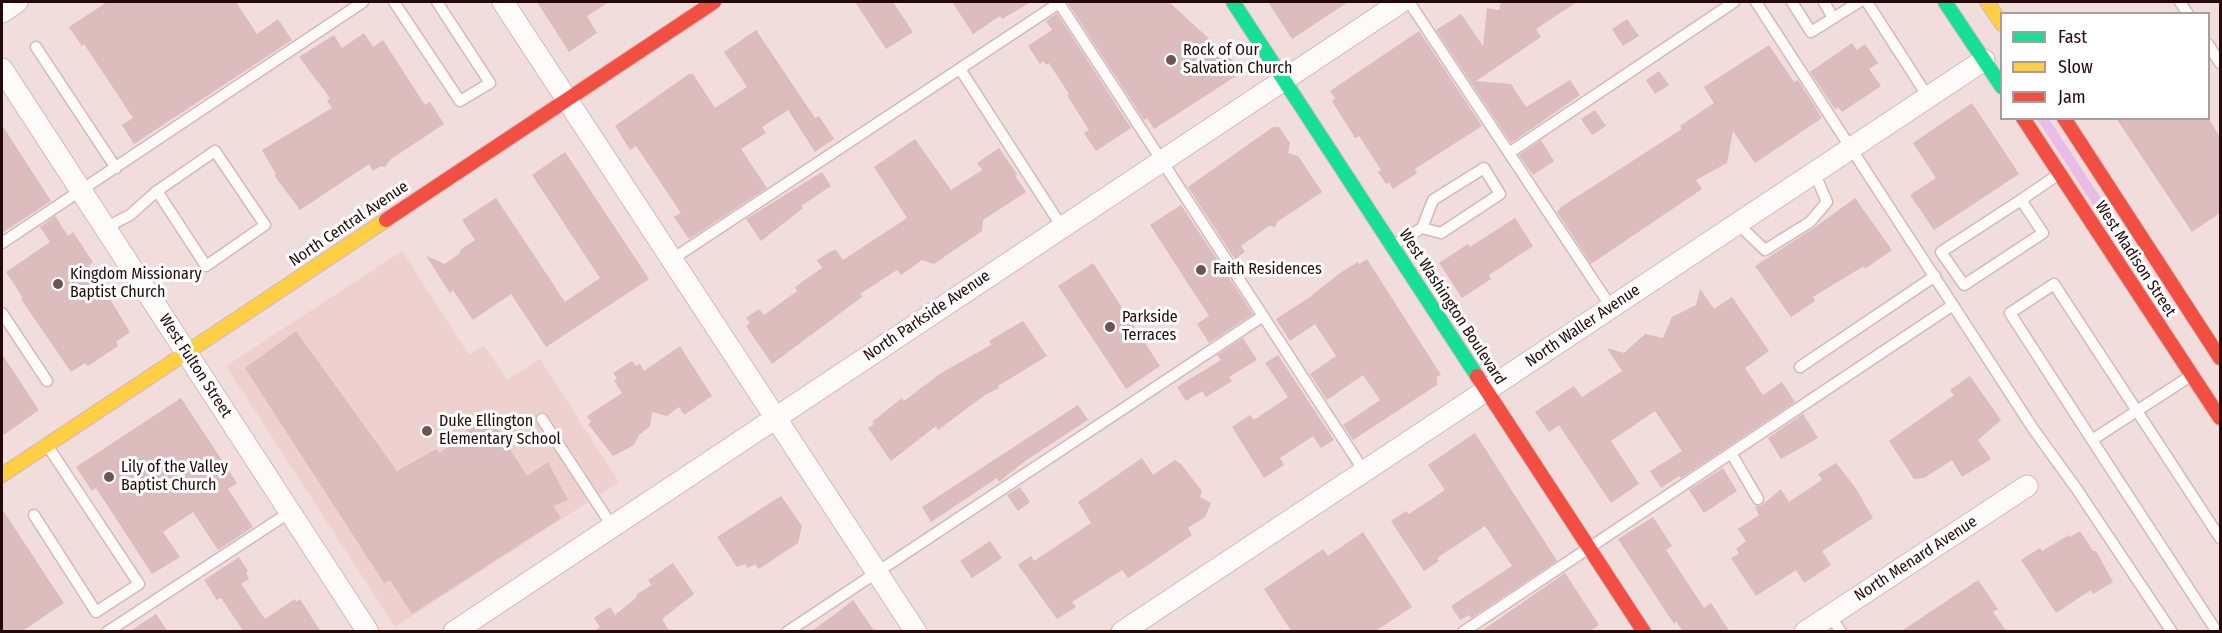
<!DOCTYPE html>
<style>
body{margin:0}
#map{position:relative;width:2222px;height:633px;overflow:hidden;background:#f0dddc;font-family:"Fira Sans Condensed",sans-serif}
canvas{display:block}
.frame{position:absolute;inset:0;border:3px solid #25090a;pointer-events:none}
.legend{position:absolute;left:2000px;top:12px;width:210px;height:108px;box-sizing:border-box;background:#fff;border:2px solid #a89d9d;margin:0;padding:8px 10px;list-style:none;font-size:18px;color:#25090a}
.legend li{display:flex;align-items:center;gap:12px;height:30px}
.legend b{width:30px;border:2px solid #a89d9d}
</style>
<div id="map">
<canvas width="2222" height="633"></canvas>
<div class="frame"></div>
<ul class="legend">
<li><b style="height:8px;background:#16e098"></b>Fast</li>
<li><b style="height:8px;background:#ffcf43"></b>Slow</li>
<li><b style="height:8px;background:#f24e42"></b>Jam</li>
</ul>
</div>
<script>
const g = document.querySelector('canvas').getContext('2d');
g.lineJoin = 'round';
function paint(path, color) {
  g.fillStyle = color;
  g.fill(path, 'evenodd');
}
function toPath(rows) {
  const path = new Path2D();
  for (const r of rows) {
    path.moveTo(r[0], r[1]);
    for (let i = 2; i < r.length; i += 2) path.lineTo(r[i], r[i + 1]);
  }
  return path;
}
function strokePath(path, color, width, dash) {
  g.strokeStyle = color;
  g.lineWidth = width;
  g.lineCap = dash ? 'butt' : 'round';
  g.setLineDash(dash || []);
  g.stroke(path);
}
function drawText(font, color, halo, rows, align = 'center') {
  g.font = font + ' "Fira Sans Condensed",sans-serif';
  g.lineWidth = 6;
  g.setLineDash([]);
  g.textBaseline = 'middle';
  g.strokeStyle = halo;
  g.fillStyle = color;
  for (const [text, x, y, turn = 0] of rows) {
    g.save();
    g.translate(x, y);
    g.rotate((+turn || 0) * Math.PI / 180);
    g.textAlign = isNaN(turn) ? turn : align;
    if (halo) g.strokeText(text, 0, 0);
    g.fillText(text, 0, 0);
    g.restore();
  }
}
paint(toPath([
 [402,251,469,355,484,345,507,380,540,359,619,482,395,627,226,366]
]), '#eed1cf');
paint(toPath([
 [2037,119,2049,119,2151,275,2149,276,2109,229]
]), '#e8bce6');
paint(toPath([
 [107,2,236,2,257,34,278,19,292,40,134,144,122,125,133,118,84,44,82,46,69,27],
 [537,2,609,2,587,16,597,33,569,52],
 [855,2,893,2,913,32,886,49],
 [952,2,1031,2,1002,19,1000,16,973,34],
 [1067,2,1169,2,1244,71,1154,129,1147,118,1144,120],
 [1268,2,1348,2,1292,39],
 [1501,2,1577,2,1536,29,1541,37,1476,81,1511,84,1526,107,1570,80,1580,95,1511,143,1436,30,1461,14,1483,46,1487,8,1499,10],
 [1057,13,1131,128,1096,151,1084,133,1089,130,1067,95,1069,94,1049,63,1046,65,1043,61,1040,64,1028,46,1052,30,1046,21],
 [1627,19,1639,36,1623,46,1612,29],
 [756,30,815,118,819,116,834,139,815,152,788,110,762,127,766,133,741,149,767,188,689,239,674,217,681,213,636,146,630,150,615,126,689,74,693,74,715,108,747,87,724,52],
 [1419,31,1482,126,1415,169,1417,173,1393,189,1389,182,1386,184,1378,172,1381,170,1359,136,1355,138,1332,101,1335,98,1330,91],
 [364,33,373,47,383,40,425,105,430,102,444,124,391,159,385,167,381,166,373,171,369,164,300,210,274,175,276,174,262,150,332,108,327,101,330,98,299,57,334,35,342,48],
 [1852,43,1857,50,1865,44,1878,63,1869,69,1881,86,1842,112,1838,107,1835,109,1810,72],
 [1769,45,1794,82,1798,80,1822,118,1755,163,1733,131,1727,163,1696,180,1702,189,1591,264,1557,212,1561,207,1682,129,1680,126,1714,103,1704,87],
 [1659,71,1669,85,1655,94,1646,80],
 [1972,103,2019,174,1934,230,1910,195,1936,178,1913,143],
 [1595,110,1606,126,1592,135,1581,119],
 [2116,118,2208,118,2220,137,2220,213,2192,232],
 [2,125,51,201,2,233],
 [1273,127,1279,127,1290,143,1288,153,1298,156,1322,192,1277,222,1275,227,1269,226,1241,246,1245,252,1235,259,1188,187],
 [915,139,951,190,982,170,977,163,999,148,1017,174,1015,176,1026,192,983,220,982,231,947,255,934,264,922,260,901,275,897,270,860,294,862,297,772,364,746,326,750,323,746,318,759,309,764,315,797,291,795,287,822,268,817,260,831,251,836,250,843,260,907,218,874,167],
 [1541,140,1554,161,1533,175,1519,155],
 [565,152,649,279,546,347,511,294,473,320,453,290,450,293,426,256,445,264,460,253,460,250,475,240,462,220,496,198,565,302,600,278,532,175],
 [822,172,831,186,801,206,803,208,761,241,746,219],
 [1855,198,1892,250,1865,269,1864,266,1813,297,1815,301,1791,317,1755,266,1814,228],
 [1181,205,1253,314,1209,343,1197,324,1209,316,1150,225],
 [55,216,68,236,73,232,93,262,89,265,130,332,116,342,118,346,88,366,85,363,71,372,21,299,23,298,6,272,50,242,40,227],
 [1515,218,1533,246,1489,275,1491,279,1462,298,1439,263,1468,244,1470,247],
 [1367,259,1441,375,1437,377,1437,385,1353,440,1343,425,1380,400,1363,375,1327,400,1310,374,1336,356,1315,324,1290,341,1276,319,1310,297,1340,273,1358,262,1359,264],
 [1093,263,1160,366,1126,389,1058,286],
 [1700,289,1714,309,1732,297,1769,351,1745,368,1763,395,1782,382,1795,402,1681,478,1679,476,1661,488,1650,471,1682,451,1655,411,1611,441,1639,484,1611,503,1559,425,1549,432,1535,412,1574,386,1582,397,1622,371,1607,348,1624,353,1645,334,1663,338,1672,317,1696,305],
 [1023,321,1047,356,998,386,999,388,985,395,938,430,936,426,891,461,868,428,874,424,872,422,902,398,904,401,941,373,991,345,989,341],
 [296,331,397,471,436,449,439,453,470,433,467,429,484,417,487,420,491,419,527,476,548,462,568,500,553,506,561,518,412,614,390,580,384,583,245,368],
 [1243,338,1257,360,1229,377,1232,381,1206,397,1202,391,1186,401,1177,387,1221,360,1217,355],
 [680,346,712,396,684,415,679,407,667,416,652,412,650,426,639,435,634,445,613,456,588,424,591,422,587,416,622,393,614,381,617,378,613,373,632,361,636,366,640,364,644,371],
 [2,354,39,410,2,436],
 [1278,355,1334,440,1321,448,1313,436,1280,458,1284,465,1264,478,1232,427,1250,415,1254,420,1288,397,1265,363],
 [1970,376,2001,420,1978,440,1991,459,1962,477,1952,460,1924,478,1914,479,1889,441,1954,395,1950,390],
 [181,398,237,483,228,489,253,527,218,550,193,512,163,532,180,557,152,574,96,488,92,491,76,467],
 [1078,405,1088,420,1025,461,999,482,997,478,931,522,922,507],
 [1803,414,1818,438,1781,459,1768,438],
 [1475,433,1557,561,1471,618,1469,615,1460,620,1451,606,1512,566,1485,526,1437,558,1439,561,1424,571,1391,521,1406,511,1409,514,1445,490,1428,465],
 [1142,458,1153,475,1175,460,1181,464,1202,491,1200,497,1211,503,1205,517,1188,528,1192,535,1154,561,1128,578,1122,570,1072,602,1076,607,1057,619,1018,565,1031,556,1034,561,1091,523,1078,502],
 [1836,463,1855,487,1873,518,1822,551,1831,565,1804,583,1796,570,1756,596,1731,558,1739,554,1736,549,1746,541,1738,529,1759,515,1755,507,1762,505,1781,489,1789,502,1822,480,1818,474],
 [1723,468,1737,491,1704,513,1689,490],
 [1020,487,1030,502,1018,511,1007,495],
 [781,496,802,526,798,543,759,569,755,564,748,568,745,564,737,567,717,537],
 [2,509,64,603,21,632,2,632],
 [1653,517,1672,546,1666,550,1704,608,1711,603,1730,632,1683,632,1676,621,1674,624,1618,539],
 [2080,531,2093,551,2096,551,2113,582,2093,594,2091,590,2056,613,2021,560,2040,548,2042,551,2069,535,2070,537],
 [1363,532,1412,607,1374,632,1292,632,1264,589,1323,549,1328,556],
 [990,541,1002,558,972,578,960,561],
 [239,557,248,571,246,573,249,579,241,584,265,619,295,599,296,602,300,599,321,632,244,632,221,598,217,600,204,580],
 [673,563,694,594,662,619,670,632,594,632,600,627,594,618,610,607,615,615,636,598,637,594,652,585,648,580],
 [1565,573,1599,625,1589,632,1480,632],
 [1978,580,1998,609,1993,612,2007,632,1900,632],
 [853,600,875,632,810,632,838,612],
 [156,614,168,632,129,632]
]), '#dcbcbc');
const lane = toPath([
 [394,2,460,101,490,83,437,2],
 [1409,2,1611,307],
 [1756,2,2034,430,2076,488,2172,632],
 [1792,2,1811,32,1859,2],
 [1824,2,1833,18],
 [1867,2,1928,97],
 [2180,2,2188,14],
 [2208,44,2220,63],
 [36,47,116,168],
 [960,69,1062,227],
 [1509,153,1734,2],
 [2021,200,2043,233,1964,285,1941,252,2021,200],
 [2021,200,2059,174],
 [1737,223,1765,250,1810,222,1827,202,1814,172],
 [105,228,130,215,157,191,215,151,265,225,206,266,157,191],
 [2,243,363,2],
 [1394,245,1422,228,1441,233,1500,194,1484,168,1433,200,1422,228],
 [671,260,1059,3,1364,471],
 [2,313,47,381],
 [1800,367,1935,276],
 [2189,377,2092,440,2217,632],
 [542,419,612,526],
 [2092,440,2010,313,2054,284,2220,538],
 [1731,453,1758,499],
 [34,515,96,612,139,584,49,448],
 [1830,615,1841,632],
 [107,632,290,512],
 [787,632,1263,316],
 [1463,632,1953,305]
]);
const street = toPath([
 [503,2,916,632],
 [2,12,17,2],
 [2,69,368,632],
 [454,632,1401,2],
 [1122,632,1984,60],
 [1805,632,2027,486]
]);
const fast = toPath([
 [1233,2,1477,376],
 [1945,2,2002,87]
]);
const slow = toPath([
 [1987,2,2002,24],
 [2,475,386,220]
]);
const jam = toPath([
 [2023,118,2220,418],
 [2064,118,2220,358],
 [386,220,714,2],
 [1477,376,1644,632]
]);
strokePath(lane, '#d2bab9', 13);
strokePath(street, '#d2bab9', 23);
strokePath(fast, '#d2bab9', 16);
strokePath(slow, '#d2bab9', 16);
strokePath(jam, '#d2bab9', 16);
strokePath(lane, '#fdfafa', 10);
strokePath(street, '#fdfafa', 21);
strokePath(fast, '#16e098', 14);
strokePath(slow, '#ffcf43', 14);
strokePath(jam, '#f24e42', 14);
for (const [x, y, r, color] of [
 [1171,60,6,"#6c5354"],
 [1201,270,6,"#6c5354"],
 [58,284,6,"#6c5354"],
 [1110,327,6,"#6c5354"],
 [427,431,6,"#6c5354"],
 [109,477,6,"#6c5354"]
]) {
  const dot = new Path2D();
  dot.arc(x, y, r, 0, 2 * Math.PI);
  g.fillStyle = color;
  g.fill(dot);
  strokePath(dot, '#fff', 2);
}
drawText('16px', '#25090a', '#fff', [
 ["Rock of Our",1183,51],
 ["Salvation Church",1183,69],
 ["Faith Residences",1213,270],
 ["Kingdom Missionary",70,275],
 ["Baptist Church",70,293],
 ["Parkside",1122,318],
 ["Terraces",1122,336],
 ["Duke Ellington",439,422],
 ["Elementary School",439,440],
 ["Lily of the Valley",121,468],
 ["Baptist Church",121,486]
], 'left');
drawText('16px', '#25090a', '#fff', [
 ["North Central Avenue",349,224,-34],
 ["West Madison Street",2135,259,57],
 ["West Washington Boulevard",1452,307,57],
 ["North Parkside Avenue",927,316,-34],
 ["North Waller Avenue",1583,326,-34],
 ["West Fulton Street",195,366,57],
 ["North Menard Avenue",1916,559,-33]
]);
</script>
